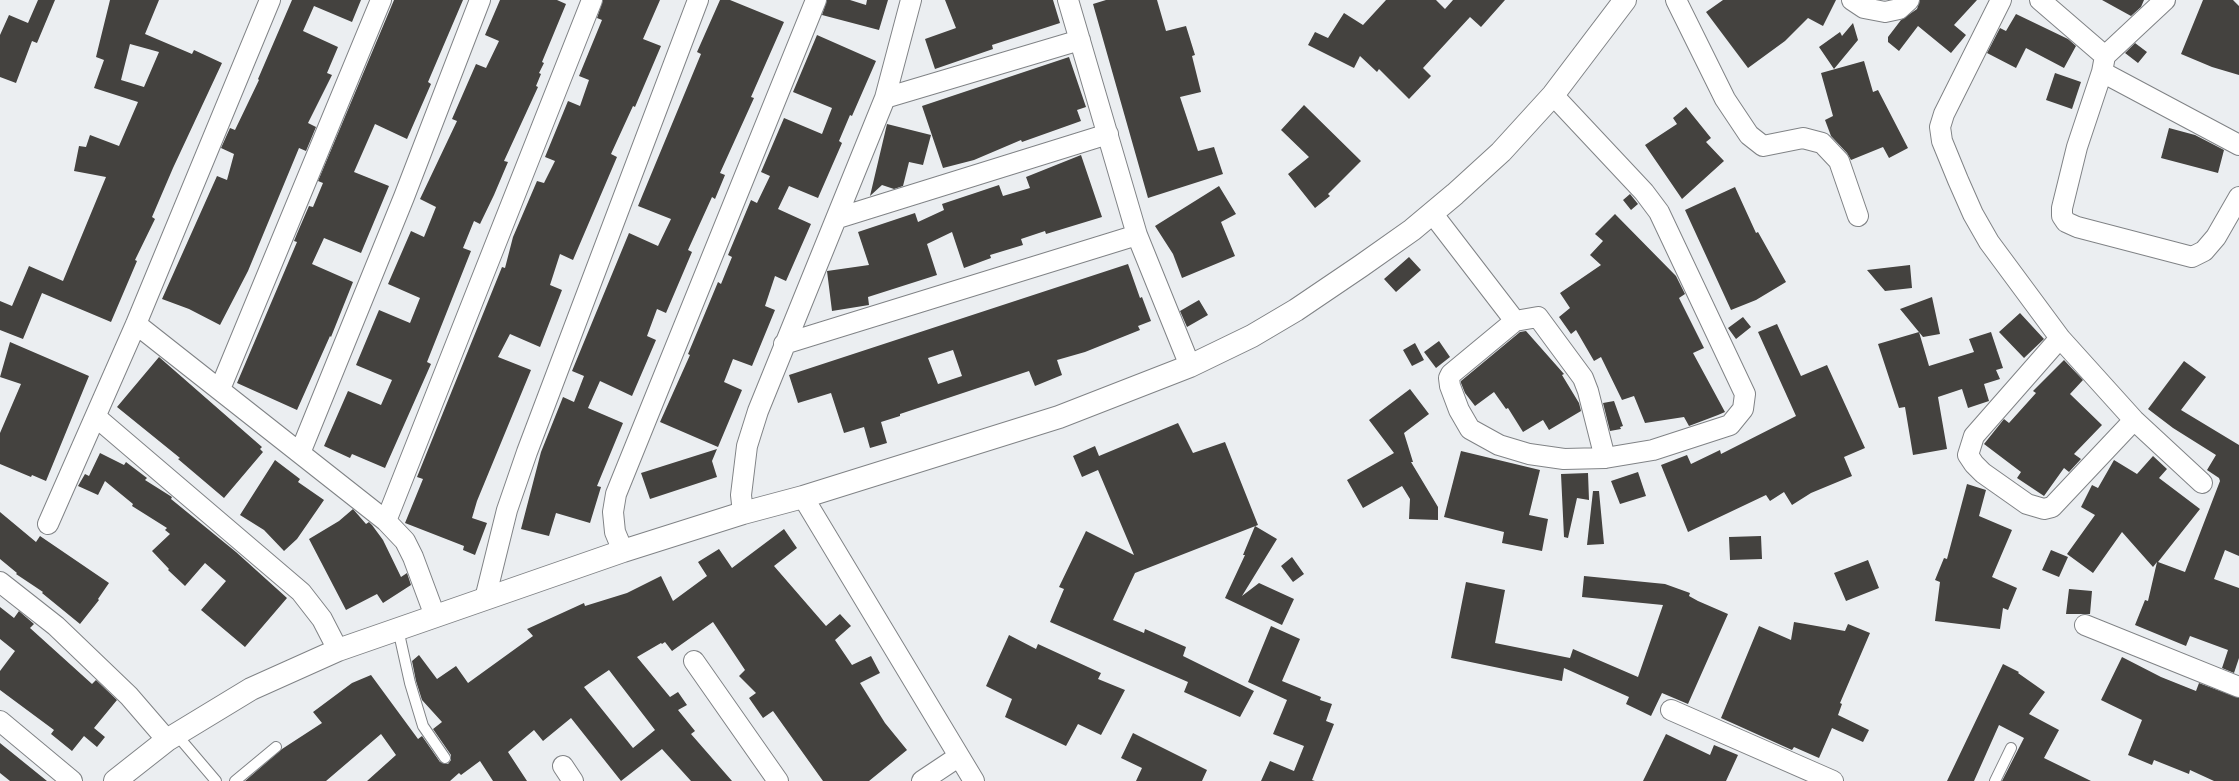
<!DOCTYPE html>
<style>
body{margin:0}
canvas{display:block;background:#ebeef1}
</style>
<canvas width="2239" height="781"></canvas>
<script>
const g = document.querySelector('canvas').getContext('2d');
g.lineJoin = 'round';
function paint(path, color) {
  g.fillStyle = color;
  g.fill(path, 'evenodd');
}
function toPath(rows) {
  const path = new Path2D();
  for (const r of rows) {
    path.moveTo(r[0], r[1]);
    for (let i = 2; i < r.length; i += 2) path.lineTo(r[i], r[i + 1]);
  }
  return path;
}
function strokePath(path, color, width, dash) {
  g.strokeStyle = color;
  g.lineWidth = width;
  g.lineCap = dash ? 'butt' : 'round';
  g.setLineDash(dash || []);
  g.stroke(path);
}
paint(toPath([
 [38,0,55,0,37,43,32,41,16,83,0,77,0,35,9,15,28,23],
 [110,0,159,0,145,34,192,54,194,50,222,63,173,168,152,217,155,219,135,260,137,261,111,322,42,293,23,339,0,330,0,301,12,306,29,266,63,281,106,177,74,171,79,146,86,147,90,135,119,146,138,102,94,88,104,60,96,57],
 [130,44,159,52,144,87,121,80],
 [292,0,361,0,352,22,314,6,303,31,338,47,327,73,332,75,308,123,316,127,306,151,299,148,248,271,220,325,189,309,162,299,217,176,227,180,234,154,221,148,230,128,235,130,259,80,258,79],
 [394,0,463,0,428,82,431,84,407,139,375,124,354,172,389,186,361,253,324,238,312,264,353,282,331,337,330,336,297,410,237,383,297,242,294,241,299,229,309,206,313,207,323,183,318,181],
 [500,0,557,0,566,4,542,62,544,63,539,73,541,74,536,86,538,87,504,161,508,162,494,195,480,224,474,221,463,248,471,251,427,362,431,364,385,468,352,454,350,458,324,446,348,391,381,405,392,380,356,365,379,310,410,323,420,298,388,284,411,231,424,237,436,207,420,199,457,121,452,119,476,64,486,68,499,41,485,35],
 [603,0,660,0,643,39,661,46,635,107,633,106,611,154,617,157,573,260,560,254,550,285,562,290,540,347,510,334,498,357,531,370,477,501,472,518,487,523,475,555,463,550,464,546,405,523,423,479,417,477,502,267,505,268,513,237,537,181,544,183,555,161,545,157,568,101,580,106,589,80,579,76,602,20,597,18],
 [720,0,730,0,784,22,751,97,754,98,720,173,725,175,715,199,712,197,688,250,692,252,666,313,657,309,647,336,656,340,632,396,600,381,588,408,623,423,597,486,601,487,590,523,556,513,549,536,521,529,541,452,563,397,574,402,584,376,572,371,629,233,658,246,671,219,638,206,701,54,697,52],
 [827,0,850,0,866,5,867,0,888,0,879,30,822,15],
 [945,0,1053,0,1060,23,992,45,993,49,935,69,925,39,956,28],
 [1106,0,1157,0,1166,31,1186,26,1195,55,1192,56,1201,92,1180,97,1198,151,1214,147,1223,174,1148,198,1093,4],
 [1386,0,1436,0,1445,9,1453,0,1505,0,1481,27,1470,17,1423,68,1431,76,1409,99,1379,69,1377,72,1360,56,1354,68,1308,45,1315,32,1328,38,1344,13,1363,25],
 [1723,0,1836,0,1823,26,1808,18,1785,41,1748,68,1706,12],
 [1920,0,1977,0,1954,25,1966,35,1951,53,1918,26,1899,51,1888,42,1888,37,1901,20,1917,9],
 [2102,0,2144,0,2141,7,2131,16],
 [2203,0,2233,0,2239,6,2239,75,2212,67,2181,54],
 [2016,14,2068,39,2076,46,2064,68,2026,48,2016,68,1987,53,2000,28,2006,31],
 [1853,23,1858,40,1834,69,1819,47,1840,32,1842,36],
 [817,35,876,61,852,116,850,115,839,141,842,143,818,198,789,186,778,209,811,224,786,281,775,276,765,306,775,310,752,366,733,359,724,382,742,390,718,447,660,422,690,355,688,354,718,282,721,284,732,257,728,255,751,200,757,203,770,176,761,172,784,118,822,134,832,108,793,92],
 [2135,43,2147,52,2138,63,2125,53],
 [1069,57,1086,107,1077,110,1081,121,1022,142,1021,140,974,160,943,168,922,106],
 [1864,61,1873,92,1878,90,1908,148,1889,158,1883,147,1851,160,1847,153,1831,136,1825,120,1833,116,1821,73],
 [2055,73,2081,82,2072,109,2046,100],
 [1304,105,1361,161,1328,194,1330,196,1315,208,1288,174,1309,157,1281,130],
 [1686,107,1711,138,1706,142,1724,161,1682,199,1645,145,1677,124,1673,118],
 [887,124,931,135,923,165,909,162,903,186,894,189,882,185,870,196],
 [2169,128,2195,135,2224,150,2218,173,2161,158],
 [1081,155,1102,217,1046,234,1045,231,1021,239,1023,245,990,255,991,258,964,268,952,232,927,244,937,275,868,297,869,305,832,311,827,271,869,265,858,232,915,213,918,222,944,210,942,204,999,185,1003,196,1030,188,1026,177],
 [1219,186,1236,214,1221,222,1235,256,1182,278,1173,254,1155,226],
 [1735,187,1756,233,1758,232,1786,282,1756,300,1731,310,1685,210],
 [1630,194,1638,204,1631,210,1623,200],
 [1615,214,1676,276,1685,294,1679,298,1704,348,1693,353,1725,412,1718,415,1689,426,1684,417,1645,423,1634,396,1622,400,1601,357,1594,361,1576,330,1571,334,1559,317,1570,308,1560,293,1601,265,1590,255,1603,241,1595,234],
 [1409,257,1421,270,1396,292,1384,279],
 [1128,264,1140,298,1142,297,1151,321,1138,326,1140,330,1085,352,1057,360,1062,375,1035,386,1029,371,900,414,900,416,881,422,887,443,870,448,864,427,844,433,831,393,798,403,789,375],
 [953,350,962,376,938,384,928,358],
 [1910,265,1912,288,1885,291,1867,270],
 [1932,297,1940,334,1923,337,1900,309],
 [1199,300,1208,315,1187,327,1180,311],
 [2020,313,2044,339,2024,358,1999,332],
 [1743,317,1751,327,1736,339,1728,328],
 [1777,324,1801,376,1827,365,1865,448,1844,457,1852,476,1811,493,1792,505,1784,492,1770,501,1766,495,1688,532,1661,465,1687,455,1691,464,1720,450,1721,454,1796,416,1758,332],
 [1526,331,1564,374,1562,375,1579,403,1581,411,1549,430,1543,420,1523,432,1508,408,1506,409,1494,392,1475,406,1465,393,1461,383,1461,381,1520,332],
 [1919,332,1929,366,1974,352,1969,339,1991,332,2003,368,1996,370,2000,379,1984,384,1989,401,1968,408,1962,389,1938,397,1947,449,1913,455,1905,407,1899,408,1878,344],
 [1439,341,1450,357,1436,368,1424,352],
 [10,342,89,376,46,481,32,475,31,477,0,464,0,433,21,384,0,377],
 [1415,343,1424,360,1412,366,1403,350],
 [159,357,262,447,260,449,263,452,224,498,178,459,180,458,117,407],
 [2064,360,2083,380,2070,394,2102,425,2074,454,2081,459,2069,472,2064,468,2044,496,2017,478,2021,472,1984,444,2004,419,2009,423,2036,393,2033,391],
 [2184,361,2206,377,2181,410,2239,445,2239,556,2225,550,2214,579,2239,588,2239,658,2234,673,2222,668,2228,650,2190,636,2186,646,2135,625,2145,600,2148,601,2157,562,2153,567,2122,532,2093,573,2067,554,2095,515,2081,507,2092,485,2098,488,2114,460,2137,474,2153,456,2167,469,2159,478,2200,509,2158,562,2185,572,2220,481,2219,478,2207,470,2216,455,2173,428,2148,409],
 [1410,389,1429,414,1404,433,1413,462,1411,462,1438,507,1438,520,1409,519,1410,499,1402,486,1363,508,1347,480,1394,453,1369,420],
 [1614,401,1623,426,1620,427,1621,429,1610,431,1603,403],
 [1178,423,1193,453,1225,442,1258,525,1135,573,1113,620,1144,633,1145,629,1186,647,1183,656,1254,691,1240,717,1184,692,1188,682,1050,622,1064,589,1059,587,1086,531,1134,555,1098,470,1082,477,1073,456,1095,446,1099,456],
 [717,449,712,461,717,477,650,499,641,473],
 [1461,451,1540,470,1529,515,1548,519,1542,551,1502,543,1504,532,1444,517],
 [100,453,124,465,126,462,147,478,145,480,172,497,171,499,236,552,287,598,245,647,201,610,226,581,205,563,185,586,168,570,169,569,152,551,170,534,165,530,167,528,132,506,133,504,105,481,98,495,78,486,85,474,89,476],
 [275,460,300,479,298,482,324,500,297,539,284,551,264,530,240,515],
 [1638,472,1646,496,1620,504,1611,481],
 [1588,473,1589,500,1577,498,1568,538,1564,537,1561,474],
 [1967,484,1986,490,1979,516,2012,530,1992,577,2017,588,2008,610,2003,608,2000,629,1935,621,1940,582,1935,580,1944,558,1947,559],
 [1593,491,1599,491,1604,544,1587,545],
 [353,509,366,524,369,522,372,525,383,540,401,577,407,573,411,585,383,603,377,594,346,610,309,539,339,521],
 [0,512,36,542,40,536,109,583,98,599,99,600,80,624,42,593,43,592,16,574,17,573,0,559],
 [1255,526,1277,539,1242,596,1259,583,1294,599,1282,625,1225,598,1245,555,1243,555],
 [784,529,797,548,774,566,826,626,840,614,851,626,835,640,852,665,871,656,880,673,860,683,885,723,907,750,869,781,823,781,773,711,763,718,749,698,756,693,739,676,745,670,713,622,672,651,665,642,662,644,661,643,637,657,670,697,678,692,687,705,678,710,695,731,691,734,732,781,691,781,662,749,621,781,571,718,543,741,534,730,508,752,527,781,493,781,480,761,461,775,459,773,450,781,367,781,396,755,381,734,326,781,245,781,282,749,322,723,313,712,352,683,371,675,418,739,422,736,440,762,448,764,451,760,451,755,433,729,442,722,422,700,416,681,412,661,419,655,437,679,456,666,468,683,533,636,527,629,584,603,585,606,627,593,661,576,673,601,707,576,698,562,719,549,732,568],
 [609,670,655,730,633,748,584,687],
 [1761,536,1762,559,1730,560,1729,537],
 [2051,550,2068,557,2059,577,2042,570],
 [1292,557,1304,574,1293,582,1281,566],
 [1868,560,1879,588,1846,601,1834,573],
 [1584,576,1665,584,1690,593,1689,596,1698,601,1728,614,1688,704,1662,693,1651,716,1626,704,1629,697,1564,668,1562,681,1451,658,1466,582,1505,590,1495,643,1570,658,1573,649,1638,677,1663,605,1582,597],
 [2069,589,2092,591,2090,614,2066,614],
 [0,607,14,618,19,611,34,624,30,628,92,684,96,680,117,700,94,728,105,737,97,747,84,736,72,751,51,734,54,730,0,690,0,671,15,651,0,639],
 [1794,622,1845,631,1848,624,1870,633,1840,703,1842,704,1838,715,1869,730,1863,742,1832,728,1819,758,1794,747,1792,750,1721,718,1759,626,1791,640],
 [1271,626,1300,639,1282,681,1321,697,1320,700,1332,704,1326,721,1334,724,1312,780,1315,781,1261,781,1270,761,1294,771,1304,746,1273,734,1287,700,1248,682],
 [1009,635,1036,649,1038,644,1101,673,1098,679,1125,690,1101,735,1078,724,1066,746,1005,717,1012,699,986,686],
 [2122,657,2161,677,2196,691,2199,683,2239,698,2239,781,2214,781,2190,770,2189,774,2154,760,2152,765,2128,755,2142,720,2101,700],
 [2003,664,2019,672,2018,673,2045,692,2029,714,2059,730,2044,758,2091,781,2002,781,2024,738,1999,725,1974,781,1947,781],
 [1133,733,1207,770,1202,781,1136,781,1142,768,1121,758],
 [1666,734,1710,755,1714,745,1738,755,1726,781,1643,781],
 [0,743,47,781,10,781,0,773]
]), '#44423f');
const service = toPath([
 [398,629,410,683,423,726,445,758],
 [176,734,216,781],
 [235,781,276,747],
 [1995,781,2011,748]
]);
const minor = toPath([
 [1068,0,1137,235,1190,366],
 [1676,0,1725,99,1749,135,1763,146,1803,138,1822,143,1839,161,1858,216],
 [1852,0,1864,8,1885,12,1899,9,1909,0],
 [2001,0,1944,114,1940,127,1942,141,1958,180,1973,214,1989,242,2060,338,2134,420,2202,483],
 [2040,0,2105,56],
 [2165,0,2105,56,2102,72,2077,147,2062,208,2062,216,2066,222,2077,227,2192,257,2204,251,2216,237,2239,197],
 [2102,72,2239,145],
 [1553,95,1644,192,1659,212,1745,394,1743,409,1730,425,1653,450,1605,458,1564,459,1529,454,1499,445,1470,429,1459,410,1450,386,1449,378,1451,374,1515,321,1538,317,1583,378,1588,391,1605,458],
 [885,98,1080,40],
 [1432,213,1515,321],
 [838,218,1108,134],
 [136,324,386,521,405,541,413,557,435,616],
 [2060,338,1974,436,1968,455,1974,464,1983,473,2027,504,2044,509,2052,507,2134,420],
 [784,344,1137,235],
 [220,389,381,0],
 [96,417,301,592,322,619,338,650],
 [300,453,404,197,480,0],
 [803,497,974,781],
 [743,513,741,495,747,446,758,411,885,98,911,0],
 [386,521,592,0],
 [48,524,136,324,270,0],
 [623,551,615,532,613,512,616,494,816,0],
 [0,582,56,626,129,696,167,740],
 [485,599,507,510,527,452,698,0],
 [2085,625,2239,687],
 [694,661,778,781],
 [1671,710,1833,781],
 [0,721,72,781],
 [563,766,573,781],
 [922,781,958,757]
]);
const tertiary = toPath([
 [115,781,167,740,251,689,338,650,623,551,743,513,803,497,1059,417,1190,366,1252,336,1296,310,1361,266,1412,230,1455,194,1501,152,1553,95,1625,0]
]);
strokePath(service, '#808386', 12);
strokePath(minor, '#808386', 22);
strokePath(tertiary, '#808386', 24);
strokePath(service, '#fff', 10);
strokePath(minor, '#fff', 20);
strokePath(tertiary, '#fff', 22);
</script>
